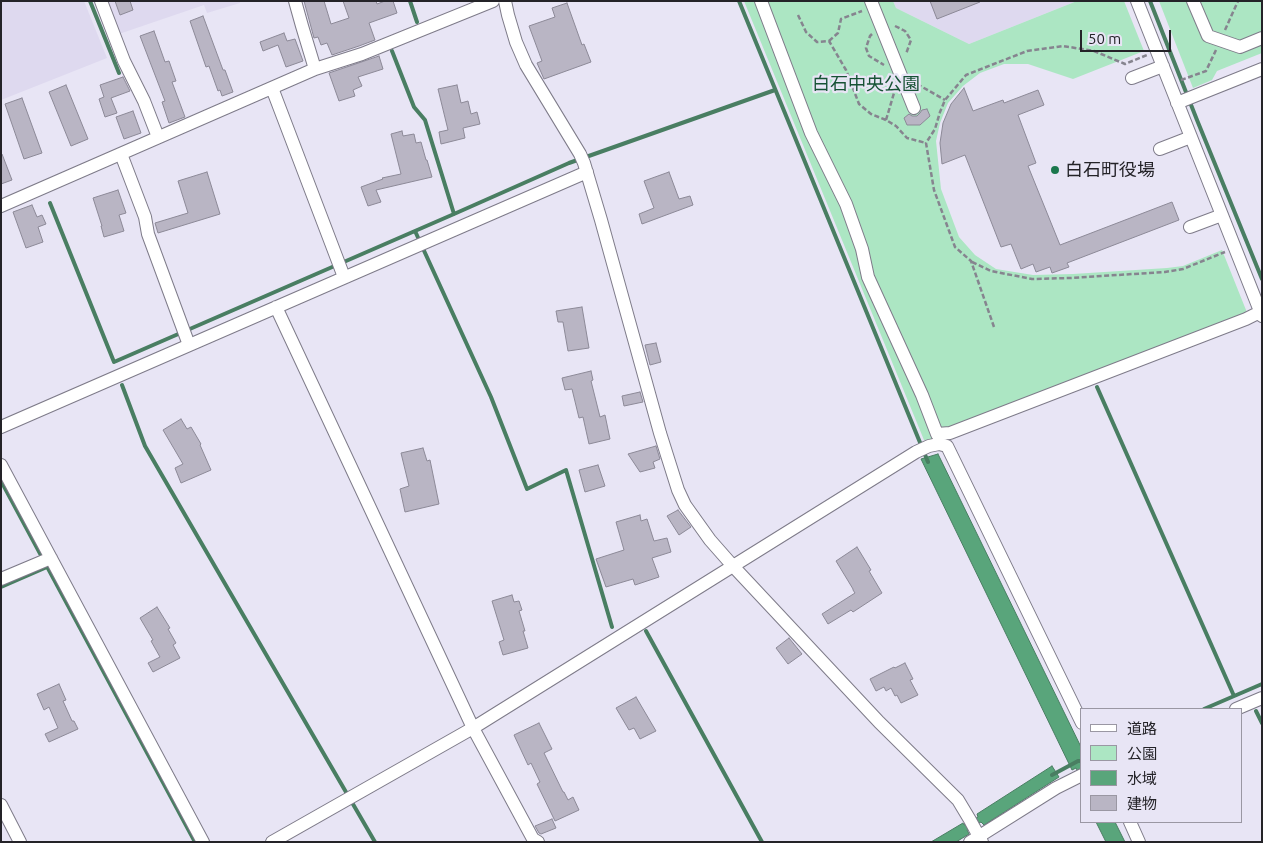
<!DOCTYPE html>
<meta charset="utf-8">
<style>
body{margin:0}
#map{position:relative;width:1263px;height:843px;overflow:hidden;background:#e8e5f5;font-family:Ubuntu,"Noto Sans JP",sans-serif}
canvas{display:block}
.frame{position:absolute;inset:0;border:2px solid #242328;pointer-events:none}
.legend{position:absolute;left:1080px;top:708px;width:162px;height:115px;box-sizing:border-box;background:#e8e5f5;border:1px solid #9a97a3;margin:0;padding:6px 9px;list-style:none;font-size:15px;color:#242328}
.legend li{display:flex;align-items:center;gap:10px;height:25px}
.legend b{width:25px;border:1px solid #9a97a3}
.scale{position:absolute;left:1080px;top:30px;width:91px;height:22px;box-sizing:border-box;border:2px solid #242328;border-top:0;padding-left:6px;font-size:15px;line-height:18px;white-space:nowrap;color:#242328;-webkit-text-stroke:4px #e8e5f5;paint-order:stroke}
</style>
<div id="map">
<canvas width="1263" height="843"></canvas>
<div class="frame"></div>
<ul class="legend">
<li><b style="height:6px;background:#fff"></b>道路</li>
<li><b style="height:14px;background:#ace6c3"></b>公園</li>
<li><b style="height:14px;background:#59a57b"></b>水域</li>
<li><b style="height:14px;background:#b9b5c4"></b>建物</li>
</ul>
<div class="scale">50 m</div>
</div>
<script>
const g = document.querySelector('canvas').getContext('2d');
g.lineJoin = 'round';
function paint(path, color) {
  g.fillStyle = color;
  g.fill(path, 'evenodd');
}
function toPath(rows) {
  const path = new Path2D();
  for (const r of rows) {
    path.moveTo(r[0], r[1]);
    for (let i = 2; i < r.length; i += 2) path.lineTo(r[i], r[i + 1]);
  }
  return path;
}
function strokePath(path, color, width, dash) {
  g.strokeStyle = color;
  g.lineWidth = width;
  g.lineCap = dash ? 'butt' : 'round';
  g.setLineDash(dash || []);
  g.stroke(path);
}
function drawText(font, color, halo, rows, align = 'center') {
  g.font = font + ' Ubuntu,"Noto Sans JP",sans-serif';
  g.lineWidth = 4.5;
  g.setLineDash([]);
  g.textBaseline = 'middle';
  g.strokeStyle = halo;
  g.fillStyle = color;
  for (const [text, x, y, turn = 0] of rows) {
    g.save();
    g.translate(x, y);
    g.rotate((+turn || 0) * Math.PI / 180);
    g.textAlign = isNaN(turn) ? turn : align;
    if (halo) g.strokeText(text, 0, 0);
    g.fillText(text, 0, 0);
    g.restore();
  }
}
paint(toPath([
 [1,1,84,1,107,58,1,100],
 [106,1,240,1,240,3,207,13,204,5,119,34],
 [893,1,1077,1,969,44,896,8]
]), '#ded9ef');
paint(toPath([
 [744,1,893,1,896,8,969,44,1077,1,1124,1,1144,51,1073,79,1028,64,1004,64,980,73,963,86,948,103,940,123,936,141,941,189,959,237,975,255,996,269,1033,275,1073,274,1167,268,1183,266,1222,250,1250,320,949,438,924,440],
 [1159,1,1262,1,1262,53,1217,71,1212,80,1193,88]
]), '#ace6c3');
const water = toPath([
 [938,454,1082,749,1082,780,1076,768,1072,770,921,459,938,454],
 [1052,766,1059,777,984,825,981,822,967,830,969,834,956,842,931,842,963,823,964,825,978,817,977,814,1052,766],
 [1096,822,1115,822,1125,842,1106,842,1096,822]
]);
paint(water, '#59a57b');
strokePath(water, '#497e62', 1);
strokePath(toPath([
 [90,1,119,73],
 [410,1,417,22],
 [739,1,928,462],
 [1150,1,1197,120,1262,279],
 [392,51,414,107,425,120,454,214],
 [50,203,114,362,454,214,569,163,775,90],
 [415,231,491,397,527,489,566,470,612,627],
 [122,385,145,446,375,842],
 [1097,387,1234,696],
 [1,481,195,842],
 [1,587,47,567],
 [646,631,762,842],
 [1204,709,1262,684],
 [1256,711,1262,723],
 [1052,775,1078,761,1082,761]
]), '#497e62', 4);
const building = toPath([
 [115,1,130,1,133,10,120,15,115,1],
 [304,1,324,1,331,24,349,18,343,1,376,1,377,4,385,1,393,1,397,13,369,23,375,40,359,46,332,55,327,43,321,45,318,37,314,38,304,1],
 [930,1,980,1,980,2,937,19,930,1],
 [567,3,582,45,584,44,591,62,544,79,537,63,542,61,529,26,555,17,552,8,567,3],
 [203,16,223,70,225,70,233,92,222,96,220,90,218,91,209,66,206,67,190,21,203,16],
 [154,31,165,62,169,61,176,81,172,82,185,117,169,123,162,102,165,101,140,36,154,31],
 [284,33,287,41,295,39,303,61,286,67,278,45,263,51,260,42,284,33],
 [379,56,383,69,358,77,362,86,353,90,355,96,339,101,329,73,379,56],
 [123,77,130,91,111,98,117,113,105,117,99,99,104,97,100,85,123,77],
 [66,85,88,139,71,146,49,92,66,85],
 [457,85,461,103,468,101,471,114,477,112,480,124,463,128,465,138,441,144,439,132,448,130,438,89,457,85],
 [964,88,973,111,1003,100,1004,103,1038,90,1044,105,1018,115,1036,163,1028,166,1060,245,1172,202,1179,220,1067,263,1069,267,1052,273,1050,267,1036,272,1033,264,1021,269,1011,244,1001,247,965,155,942,164,940,143,943,123,951,104,964,88],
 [22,98,42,153,24,159,5,104,22,98],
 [927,109,930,116,920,125,907,125,904,118,909,114,912,116,917,116,920,113,922,110,927,109],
 [133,111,141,133,124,139,116,117,133,111],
 [402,131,403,136,414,134,416,143,421,142,426,160,427,160,432,177,376,190,381,202,368,206,361,187,383,179,382,178,401,174,391,134,402,131],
 [1,154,2,154,12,180,1,184,1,154],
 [207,172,220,214,158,233,155,223,188,213,178,181,207,172],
 [669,172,679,199,690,196,693,205,642,224,639,214,654,208,644,181,669,172],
 [118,190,126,213,119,215,124,231,104,237,101,226,102,226,93,198,118,190],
 [32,205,37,217,42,215,46,224,38,227,43,242,26,248,13,212,32,205],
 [582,307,589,348,568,351,563,322,558,322,556,311,582,307],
 [656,343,661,362,650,365,645,345,656,343],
 [591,371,593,380,591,381,600,417,605,415,610,439,589,444,583,417,579,418,572,389,565,390,562,378,591,371],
 [640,392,643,402,624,406,622,396,640,392],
 [181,419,187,429,191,427,201,444,200,445,211,470,181,483,175,468,183,464,163,430,181,419],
 [656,446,660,459,653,462,655,468,640,472,628,454,656,446],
 [423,448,427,461,430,460,439,504,405,512,400,489,409,486,401,453,423,448],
 [598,465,605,486,585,492,579,470,598,465],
 [678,510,691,527,679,535,667,516,678,510],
 [640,515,641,521,647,519,654,541,667,538,671,552,652,558,659,577,635,585,633,579,606,587,596,559,624,550,616,522,640,515],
 [857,547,871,570,869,571,882,593,853,612,851,610,828,624,822,614,855,593,853,590,853,589,836,561,857,547],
 [512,595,514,602,519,601,522,610,519,611,525,631,523,631,528,648,503,655,499,642,504,640,492,601,512,595],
 [157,607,170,628,168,629,176,643,173,645,180,658,153,672,148,663,160,657,151,641,153,640,140,618,157,607],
 [789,638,802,654,788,664,776,648,789,638],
 [905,663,913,679,910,680,918,695,901,703,897,695,895,696,891,688,886,691,884,687,876,691,870,679,894,667,895,668,905,663],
 [59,684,66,700,63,701,72,721,74,721,78,729,49,742,45,734,58,728,49,707,44,710,37,694,59,684],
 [636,697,656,731,640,739,634,728,629,730,616,708,636,697],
 [539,723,552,749,544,753,563,792,564,792,568,800,573,797,579,810,555,821,537,784,540,782,531,763,528,765,514,735,539,723],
 [552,819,556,828,541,834,539,833,535,826,552,819]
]);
paint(building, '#b9b5c4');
strokePath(building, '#8c8997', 1);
const minor = toPath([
 [101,1,124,61,144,101,158,137],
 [295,1,302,26,315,69],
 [505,1,508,15,516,42,526,65,580,154,584,163,601,220,660,433,678,490,685,505,710,540,732,565,879,722,958,800,970,820,982,842],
 [761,1,811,133,846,204,862,249,868,277,922,395,937,434,950,433,1246,319,1260,312],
 [871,1,914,108],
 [1137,1,1262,316],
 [1193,1,1208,36,1240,47,1262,38],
 [1132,78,1163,66],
 [272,88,344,277],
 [1177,103,1262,69],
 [1160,149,1191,137],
 [121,154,145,217,148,234,189,345],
 [1,206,315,69,362,54,493,1],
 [1190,227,1222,215],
 [276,307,473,728,533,839,538,842],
 [1,427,587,172],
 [1,465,203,842],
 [1,579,51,558],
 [1236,709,1262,698],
 [1,805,20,842],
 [1130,822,1139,842],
 [272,842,473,728,916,452,929,446,939,444,947,446,1082,723],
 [970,842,1056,788,1082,775]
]);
strokePath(minor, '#7e7b89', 14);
strokePath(toPath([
 [798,15,806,32,817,42,829,41,846,70,859,104,871,114,886,120,896,126,907,138,926,143],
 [895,26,905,31,911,40,906,54],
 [1225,30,1238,1],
 [872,34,870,36,866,48,869,56,884,65],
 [829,41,838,33,841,19,862,11],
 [1181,80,1206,71,1216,50],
 [917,84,945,100],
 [886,120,894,93],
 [972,262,991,271,1032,279,1070,278,1165,272,1183,269,1225,252],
 [994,327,971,261,955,247,934,190,926,143,935,129,940,112,945,100,966,75,1027,51,1063,46,1094,51,1125,64,1147,55]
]), '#86848f', 2.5, [5, 2.5]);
strokePath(minor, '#fff', 12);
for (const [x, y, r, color] of [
 [1055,170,5,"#1b774d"]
]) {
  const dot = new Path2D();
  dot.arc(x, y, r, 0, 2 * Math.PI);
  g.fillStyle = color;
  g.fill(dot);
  strokePath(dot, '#e8e5f5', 2);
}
drawText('18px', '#175235', '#e8e5f5', [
 ["白石中央公園",866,84]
]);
drawText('18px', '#242328', '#e8e5f5', [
 ["白石町役場",1065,170]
], 'left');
</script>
